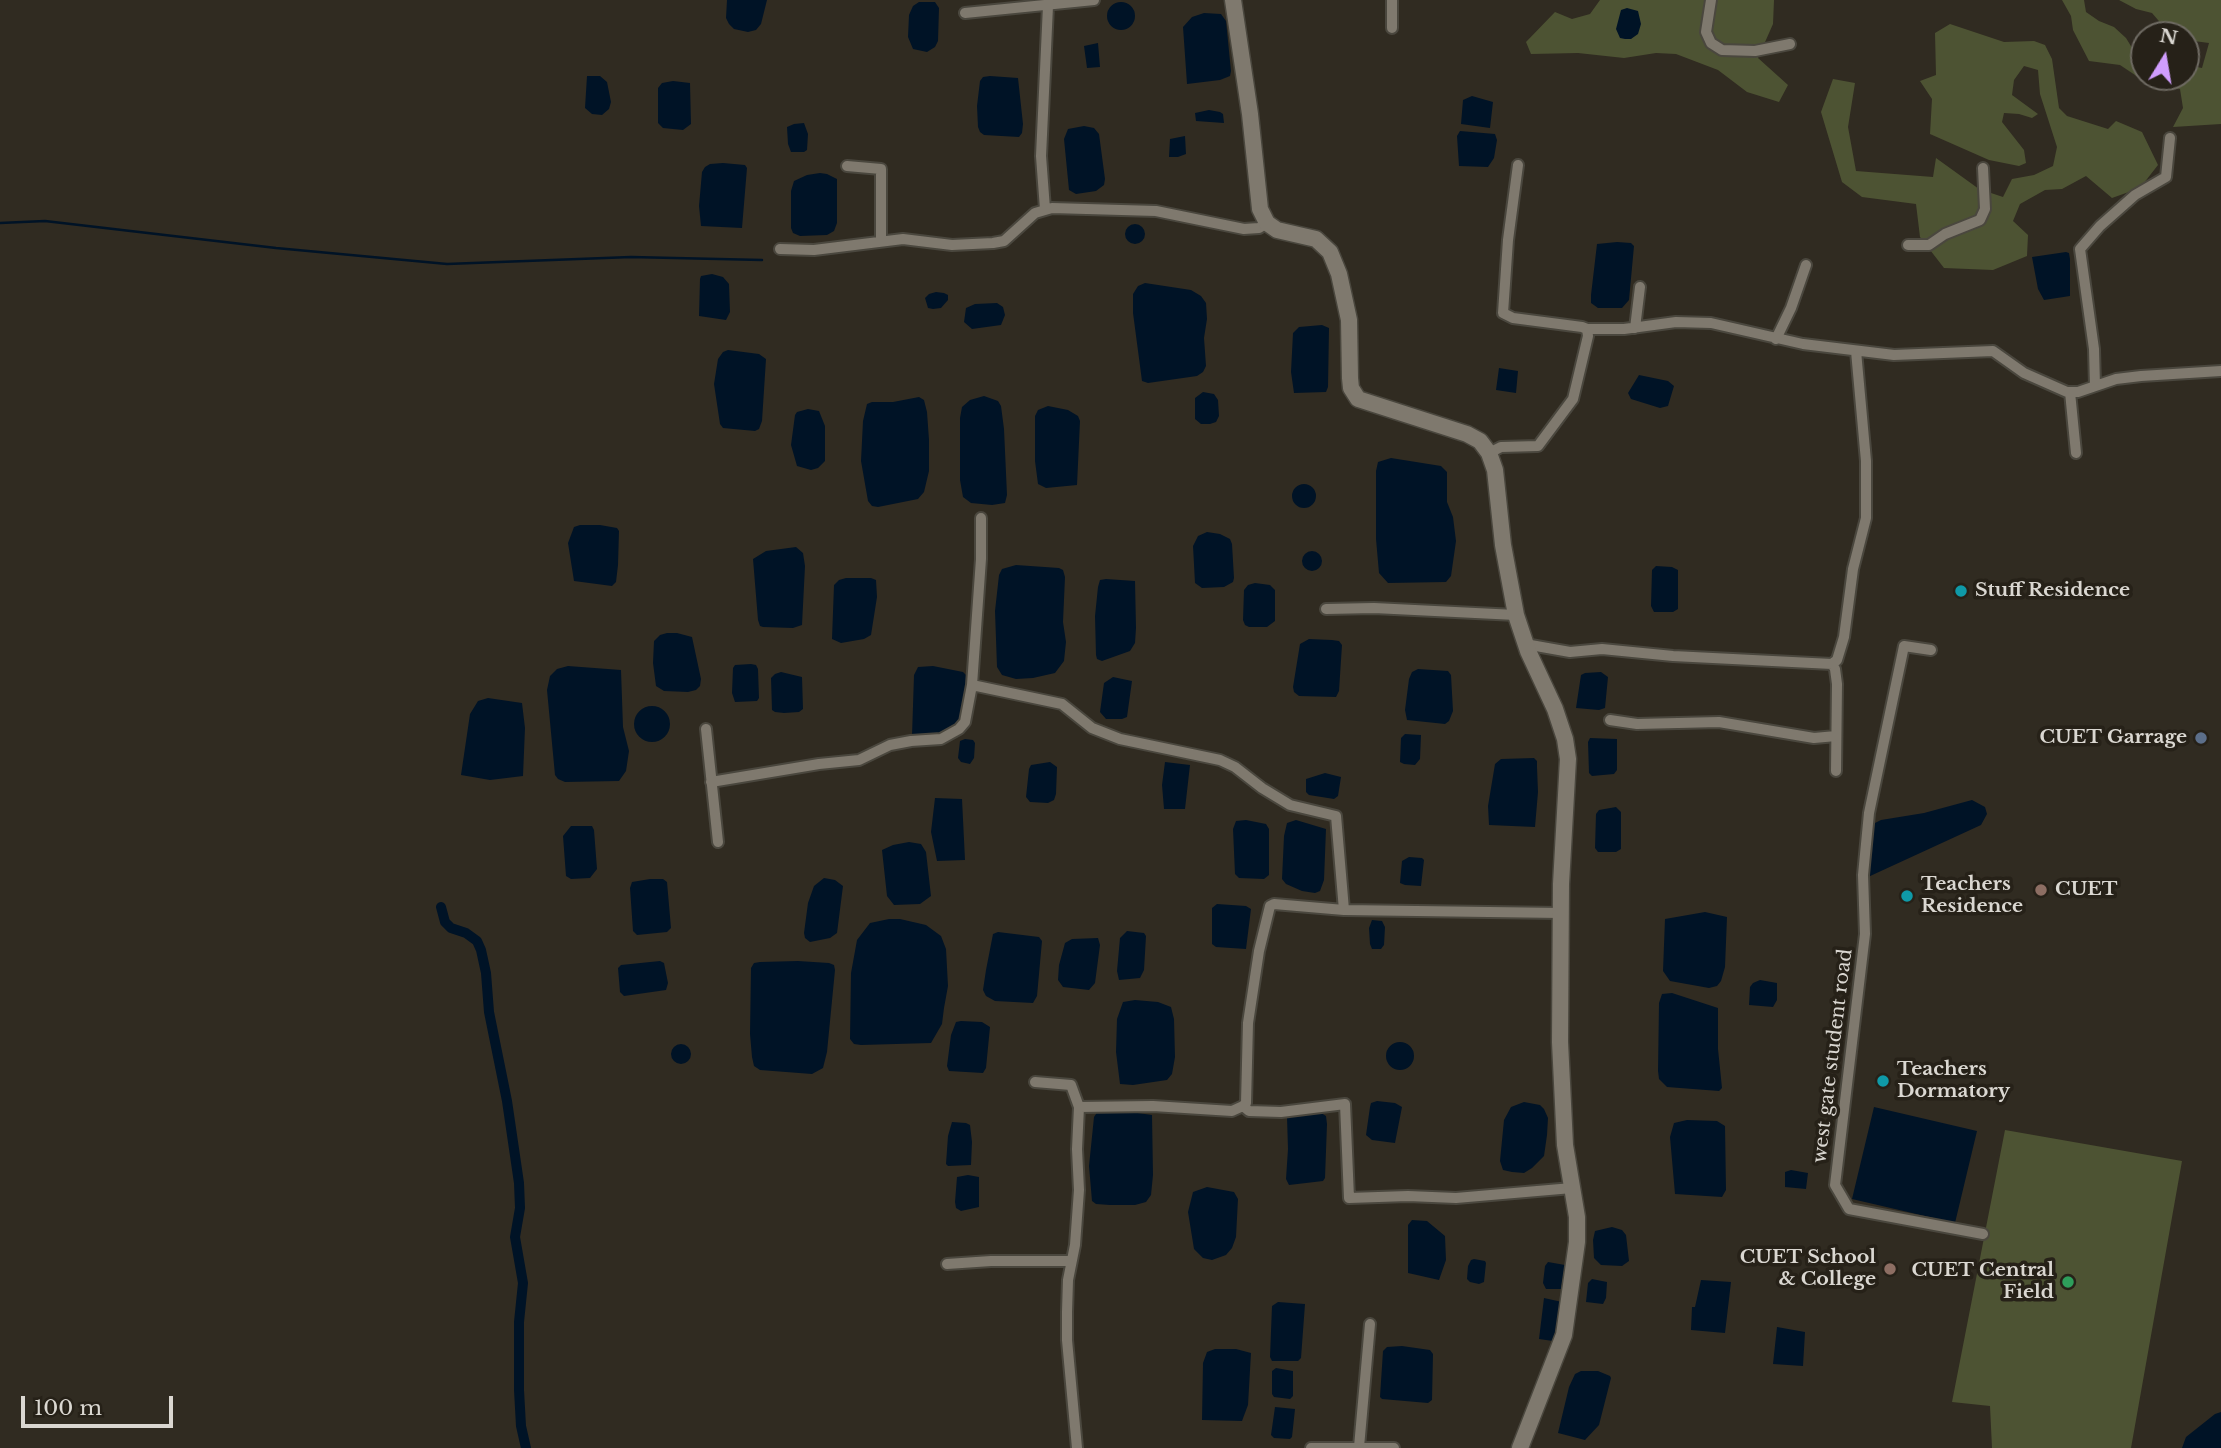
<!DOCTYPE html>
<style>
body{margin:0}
#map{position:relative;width:2221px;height:1448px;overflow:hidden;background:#302b21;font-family:"Libre Baskerville",serif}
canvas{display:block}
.north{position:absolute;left:2130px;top:21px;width:70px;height:70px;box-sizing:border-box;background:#262118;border:2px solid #6e6a62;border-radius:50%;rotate:11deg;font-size:19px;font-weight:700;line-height:28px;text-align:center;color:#dad7d1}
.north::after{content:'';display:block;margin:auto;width:24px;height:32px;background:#d09dfe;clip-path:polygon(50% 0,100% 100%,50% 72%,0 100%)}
.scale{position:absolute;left:21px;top:1396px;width:152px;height:32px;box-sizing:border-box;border:4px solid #dad7d1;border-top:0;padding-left:9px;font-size:21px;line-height:24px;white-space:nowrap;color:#dad7d1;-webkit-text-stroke:5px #262118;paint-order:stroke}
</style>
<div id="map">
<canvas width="2221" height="1448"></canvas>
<div class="north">N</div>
<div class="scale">100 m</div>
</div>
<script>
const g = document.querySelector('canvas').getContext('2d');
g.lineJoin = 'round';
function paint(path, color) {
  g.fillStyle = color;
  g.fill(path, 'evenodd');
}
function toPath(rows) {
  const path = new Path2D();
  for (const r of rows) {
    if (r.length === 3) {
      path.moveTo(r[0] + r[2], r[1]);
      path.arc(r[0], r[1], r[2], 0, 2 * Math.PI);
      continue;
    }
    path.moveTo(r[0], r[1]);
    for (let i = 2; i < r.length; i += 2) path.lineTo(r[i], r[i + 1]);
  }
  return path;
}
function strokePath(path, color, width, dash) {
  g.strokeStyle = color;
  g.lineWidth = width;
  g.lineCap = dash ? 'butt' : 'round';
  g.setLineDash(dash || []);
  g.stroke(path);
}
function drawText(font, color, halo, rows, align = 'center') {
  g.font = font + ' "Libre Baskerville",serif';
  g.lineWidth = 7;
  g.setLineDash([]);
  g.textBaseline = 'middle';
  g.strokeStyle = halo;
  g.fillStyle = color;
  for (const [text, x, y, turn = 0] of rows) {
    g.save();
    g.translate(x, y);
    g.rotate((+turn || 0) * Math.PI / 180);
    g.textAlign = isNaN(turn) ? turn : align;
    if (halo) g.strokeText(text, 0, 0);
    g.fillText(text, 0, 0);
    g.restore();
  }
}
paint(toPath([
 [1600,0,1774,0,1773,24,1758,58,1788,85,1779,102,1747,92,1718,70,1676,54,1656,53,1624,58,1578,53,1531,54,1526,42,1555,12,1572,19,1590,14],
 [2062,0,2084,0,2086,12,2099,21,2114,27,2126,38,2137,56,2144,61,2144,77,2186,77,2186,65,2202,68,2209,43,2186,40,2186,35,2170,34,2152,13,2136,9,2119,0,2221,0,2221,124,2173,127,2183,108,2180,89,2144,81,2120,65,2089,61,2073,30,2071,16],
 [1950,24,2004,42,2034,41,2045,45,2052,59,2059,108,2067,116,2108,129,2116,121,2142,132,2158,165,2140,188,2112,198,2086,176,2062,189,2045,190,2020,204,2013,221,2028,235,2027,256,1993,270,1944,268,1920,237,1916,204,1862,197,1842,182,1821,112,1833,79,1855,83,1848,127,1856,171,1933,177,1936,158,1979,189,2003,197,2012,179,2034,175,2053,166,2057,147,2040,94,2038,70,2024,66,2014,80,2012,95,2038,114,2032,118,2019,114,2004,113,2002,122,2024,150,2026,163,2019,166,1989,160,1930,134,1932,99,1920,81,1936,75,1935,33],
 [2005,1130,2182,1161,2131,1448,1992,1448,1990,1406,1952,1402]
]), '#4d5333');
paint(toPath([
 [727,0,767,0,761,24,756,30,748,32,734,29,729,24,726,18],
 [1121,16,14],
 [919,2,935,2,939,8,938,41,935,47,927,52,913,49,908,37,909,15,913,6],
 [1627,8,1638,11,1641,24,1638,34,1631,39,1625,39,1620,38,1616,29,1621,10],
 [1204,13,1221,14,1226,21,1231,71,1230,76,1220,80,1187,84,1183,27,1192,17],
 [1098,43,1100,67,1087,68,1084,46],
 [587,76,600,76,607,82,611,102,609,109,602,115,592,114,585,108],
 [990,76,1018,78,1023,124,1022,133,1019,137,984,135,980,132,978,127,977,106,980,81,983,77],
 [673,81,690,83,691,124,683,130,663,128,658,123,658,88,662,83],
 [1472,96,1493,102,1490,128,1461,124,1463,100],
 [1209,110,1220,112,1223,114,1224,123,1196,121,1195,113],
 [804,123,808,134,807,150,804,152,791,152,788,144,787,127,794,124],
 [1084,126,1094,128,1099,134,1105,179,1104,185,1096,191,1076,194,1069,190,1064,139,1068,129],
 [1460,131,1495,134,1497,140,1494,158,1488,167,1459,166,1457,136],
 [1185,136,1186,154,1178,157,1169,157,1170,139],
 [723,163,745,165,747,168,742,228,701,226,699,206,702,172,705,167,710,164],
 [820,173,827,174,837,179,837,223,834,231,827,235,800,236,793,233,791,228,791,191,794,181,807,175],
 [1135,234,10],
 [1617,242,1631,243,1634,246,1629,300,1622,308,1598,308,1591,303,1591,295,1597,244],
 [2066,252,2069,253,2070,259,2070,296,2044,300,2038,289,2032,257],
 [712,274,723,277,729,284,730,312,726,320,699,316,700,279,701,276],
 [1145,283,1191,290,1201,296,1206,303,1207,319,1204,338,1206,366,1203,372,1197,376,1148,383,1142,381,1133,313,1133,294,1138,286],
 [936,292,944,293,948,295,948,300,941,308,933,309,928,308,925,298,929,294],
 [997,303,1003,307,1005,315,1001,325,972,329,964,322,966,308,975,304],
 [1322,325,1329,328,1328,387,1326,392,1294,393,1291,372,1293,333,1299,327],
 [728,350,759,354,766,359,762,421,759,429,755,431,723,428,720,424,714,384,718,359,723,352],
 [1499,368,1518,371,1516,393,1496,390],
 [1639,375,1668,381,1674,386,1668,406,1660,408,1631,399,1628,393],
 [1203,392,1214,394,1218,400,1219,416,1216,422,1210,424,1201,424,1195,419,1195,398],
 [984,396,998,401,1001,406,1004,429,1007,495,1005,503,992,505,971,503,963,497,960,480,960,418,962,407,970,400],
 [919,397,924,400,927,412,929,440,929,471,924,492,918,499,878,507,872,506,868,501,861,461,863,421,867,404,872,402,893,402],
 [1048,406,1068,410,1078,416,1080,421,1077,485,1046,488,1038,484,1035,461,1035,416,1038,410],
 [808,409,819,411,825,426,825,461,818,468,811,470,797,466,791,445,795,415,797,412],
 [1391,458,1441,466,1447,472,1447,502,1453,517,1456,541,1451,576,1446,582,1388,583,1379,573,1376,539,1376,471,1378,462],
 [1304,496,12],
 [580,525,600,525,617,528,619,531,618,565,616,582,612,586,574,581,568,543,574,527],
 [1207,532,1220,534,1230,539,1232,544,1234,578,1233,582,1224,587,1202,588,1195,583,1193,546,1198,536],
 [796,547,803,553,805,566,802,625,793,628,763,627,760,626,758,620,753,559,766,551],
 [1312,561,10],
 [1016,565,1059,568,1063,570,1065,577,1063,622,1066,642,1064,661,1055,673,1033,678,1016,679,1002,675,997,667,995,611,999,575,1002,569],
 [1656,566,1672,567,1678,570,1678,609,1673,612,1654,612,1651,606,1652,570],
 [846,578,871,578,876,580,877,597,871,635,864,639,841,643,832,639,834,585,839,580],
 [1106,579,1135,581,1136,628,1135,643,1130,651,1102,661,1097,659,1096,655,1095,616,1098,587,1100,580],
 [1255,583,1270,585,1275,590,1275,621,1267,627,1249,627,1245,625,1243,620,1244,590,1248,585],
 [667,633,677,633,692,637,701,679,700,686,696,690,688,692,664,691,656,686,653,663,654,641,660,635],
 [1309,639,1332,640,1339,641,1342,645,1339,691,1336,697,1299,696,1294,692,1293,687,1300,644],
 [751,664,756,665,758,669,759,698,757,701,735,702,732,693,733,668,735,665],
 [568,666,621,670,623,727,629,751,626,771,619,781,565,782,558,779,555,775,547,690,550,676,557,669],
 [933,666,963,672,967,676,969,691,960,721,952,729,938,735,912,736,914,675,918,667],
 [1418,669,1448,671,1451,675,1453,711,1449,721,1445,724,1407,720,1405,710,1409,679,1412,672],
 [781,672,802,677,803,709,799,712,784,713,775,712,772,710,771,678,775,674],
 [1601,672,1608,677,1605,708,1599,710,1576,708,1581,675,1585,673],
 [1113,677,1132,681,1127,717,1122,719,1106,719,1100,712,1104,683],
 [488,698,522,703,525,728,523,776,490,780,461,775,470,714,478,701],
 [652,724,18],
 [1405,734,1421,735,1420,759,1415,765,1404,764,1400,762,1401,738],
 [1590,738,1617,739,1617,770,1614,774,1592,776,1589,773,1588,742],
 [965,739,973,740,975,743,974,758,970,764,961,762,958,758,960,741],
 [1534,758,1537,761,1537,767,1538,792,1535,827,1489,825,1488,806,1495,764,1501,759],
 [1050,762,1057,767,1056,794,1054,800,1048,803,1030,802,1026,797,1029,769,1031,765],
 [1165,762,1190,765,1185,809,1164,809,1162,785],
 [1325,773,1341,777,1338,796,1334,799,1309,795,1306,792,1306,779],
 [935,798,962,799,965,860,937,861,931,832],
 [1972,800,1985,807,1987,814,1981,825,1868,877,1870,829,1873,824,1881,820,1924,813],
 [1616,807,1621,812,1621,849,1616,852,1598,852,1595,848,1596,814,1599,810],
 [1246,820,1266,824,1269,829,1269,875,1264,879,1239,878,1235,874,1233,829,1236,821],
 [1296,820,1326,829,1324,880,1320,891,1315,893,1302,891,1286,884,1282,879,1284,836,1287,823],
 [571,826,592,826,594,830,597,869,590,878,571,879,566,876,563,836],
 [909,842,921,844,926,852,931,896,920,904,894,905,887,896,882,850,893,845],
 [1409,857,1422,858,1424,860,1421,886,1405,885,1400,883,1402,861],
 [824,878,835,880,843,886,837,933,830,938,810,942,805,938,804,933,808,903,814,886],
 [650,879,663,879,667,882,671,928,667,932,637,935,633,931,630,888,632,882],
 [1217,904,1246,906,1251,909,1246,949,1216,947,1212,944,1212,908],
 [1705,912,1727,917,1725,967,1721,981,1717,986,1709,988,1670,981,1663,971,1665,919],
 [889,919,900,919,926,925,941,936,946,949,948,986,944,1008,942,1024,931,1043,861,1045,854,1044,850,1039,851,973,857,940,870,923],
 [1372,920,1382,921,1385,927,1384,945,1381,949,1372,949,1370,944,1369,928],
 [1127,931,1144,933,1146,936,1144,970,1140,978,1119,980,1117,971,1120,938],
 [998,932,1039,937,1042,941,1037,996,1033,1003,995,1001,986,996,983,990,986,970,993,934],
 [1098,938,1100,945,1095,983,1089,990,1063,987,1058,980,1059,965,1065,943,1072,939],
 [660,961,664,963,668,983,666,990,624,996,620,992,618,968,621,965],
 [798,961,829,963,834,965,835,970,827,1052,823,1068,812,1074,760,1070,754,1066,752,1057,750,1034,751,968,754,963,760,962],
 [1760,980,1777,983,1777,1000,1773,1007,1749,1005,1750,987,1753,983],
 [1672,993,1718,1008,1718,1049,1722,1088,1719,1091,1667,1087,1659,1079,1658,1071,1659,1003,1662,994],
 [1135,1000,1158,1002,1171,1007,1174,1019,1175,1057,1172,1074,1167,1080,1133,1085,1120,1084,1116,1052,1117,1019,1123,1002],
 [961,1021,982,1022,990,1027,986,1068,983,1073,949,1071,947,1066,951,1035,956,1022],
 [1400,1056,14],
 [681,1054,10],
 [1377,1101,1395,1103,1402,1107,1395,1143,1372,1140,1366,1135,1370,1107,1371,1103],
 [1524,1102,1540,1105,1544,1109,1548,1118,1547,1135,1544,1156,1532,1168,1524,1173,1512,1172,1503,1170,1500,1161,1504,1120,1511,1107],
 [1874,1107,1977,1131,1955,1223,1852,1199],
 [1116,1110,1152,1115,1153,1175,1151,1195,1146,1202,1135,1205,1110,1205,1096,1204,1092,1201,1089,1166,1094,1117,1098,1111],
 [1318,1111,1326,1116,1327,1124,1325,1178,1323,1181,1289,1185,1286,1179,1288,1149,1287,1117],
 [1687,1120,1717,1121,1725,1126,1726,1190,1722,1197,1675,1194,1670,1137,1674,1123],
 [952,1122,966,1123,970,1125,972,1142,971,1165,948,1166,946,1164,948,1136],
 [1791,1170,1808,1173,1806,1189,1785,1187,1785,1172],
 [968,1175,979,1177,979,1207,961,1211,956,1208,955,1202,957,1177],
 [1207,1187,1234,1192,1238,1199,1236,1237,1232,1248,1226,1255,1212,1260,1203,1258,1194,1249,1188,1212,1193,1192],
 [1412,1220,1427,1221,1445,1236,1446,1260,1439,1280,1408,1273,1408,1225],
 [1612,1227,1622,1230,1626,1235,1629,1261,1622,1266,1601,1265,1594,1258,1593,1240,1595,1231],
 [1474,1259,1485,1261,1486,1263,1484,1282,1479,1284,1470,1282,1467,1279,1468,1266,1471,1260],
 [1548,1262,1565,1265,1561,1289,1546,1289,1543,1283,1545,1266],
 [1592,1279,1607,1282,1606,1298,1603,1304,1586,1302,1588,1283],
 [1701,1280,1731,1282,1725,1333,1691,1330,1692,1307,1695,1307],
 [1544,1298,1562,1302,1553,1341,1539,1339],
 [1278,1302,1305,1304,1301,1358,1298,1361,1272,1361,1270,1357,1272,1306],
 [1777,1327,1805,1332,1803,1366,1773,1364],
 [1402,1346,1430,1350,1433,1354,1432,1400,1428,1403,1382,1399,1380,1397,1383,1351,1387,1347],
 [1215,1349,1236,1349,1251,1353,1248,1405,1242,1421,1202,1420,1203,1363,1207,1352],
 [1276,1368,1293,1371,1293,1396,1290,1399,1274,1397,1272,1394,1272,1371],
 [1581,1371,1598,1371,1610,1376,1611,1378,1599,1425,1585,1440,1558,1433,1569,1387,1575,1374],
 [1275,1407,1295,1409,1292,1437,1290,1439,1274,1438,1271,1435],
 [2221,1412,2221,1448,2182,1448,2186,1437,2215,1414]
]), '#001326');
strokePath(toPath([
 [0,223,45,221,276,248,447,264,631,257,762,260]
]), '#001326', 2.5);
strokePath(toPath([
 [441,907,445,922,451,928,466,933,477,941,481,950,486,973,489,1012,507,1101,519,1183,520,1208,515,1237,523,1283,519,1322,519,1390,521,1426,526,1448]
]), '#001326', 10);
const minor = toPath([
 [1392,0,1392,28],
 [1711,0,1706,32,1711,43,1722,50,1755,51,1790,44],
 [965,13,1094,0],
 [847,166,881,169,881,241],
 [1045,209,1041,156,1048,6],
 [1908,245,1929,245,1945,234,1980,220,1985,209,1983,168],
 [780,249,814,250,903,239,952,245,993,243,1004,241,1035,213,1052,208,1156,211,1244,229,1259,228,1267,223],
 [1635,328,1640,287],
 [1587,329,1624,329,1676,322,1711,323,1803,344,1894,355,1993,351,2024,373,2067,392,2078,392,2116,379,2141,376,2221,371],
 [1776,339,1791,308,1806,265],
 [2095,386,2094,349,2080,249,2100,226,2135,195,2166,177,2170,138],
 [2070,392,2076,453],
 [1489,453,1501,447,1538,446,1573,399,1588,336,1587,329,1582,327,1513,318,1503,313,1508,240,1518,165],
 [1326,609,1374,608,1516,615],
 [1525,644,1570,652,1602,649,1673,656,1832,664,1837,660,1844,637,1853,569,1866,518,1866,461,1856,351],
 [1931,650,1904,646,1869,813,1863,875,1865,934,1835,1185,1849,1209,1983,1234],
 [1832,664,1835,669,1837,684,1836,771],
 [972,685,1062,704,1092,728,1120,739,1220,760,1235,767,1262,788,1290,805,1336,816,1344,910],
 [1610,720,1637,724,1719,722,1814,738,1836,736],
 [706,729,718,842],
 [711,782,819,764,859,760,890,745,911,741,941,739,959,729,965,722,972,685,981,559,981,518],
 [1035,1082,1071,1085,1079,1107,1077,1149,1079,1190,1075,1245,1068,1280,1067,1312,1067,1340,1077,1448],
 [1243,1106,1249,1111,1281,1112,1345,1104,1349,1198,1408,1196,1456,1198,1572,1188],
 [1079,1107,1153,1106,1232,1111,1243,1106,1246,1103,1248,1023,1259,951,1270,906,1274,904,1344,910,1561,913],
 [947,1264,991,1261,1070,1261],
 [1359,1447,1370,1324],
 [1311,1448,1394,1448]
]);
const secondary = toPath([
 [1233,0,1250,114,1260,209,1267,223,1277,230,1316,239,1330,252,1339,274,1349,320,1350,378,1351,388,1358,399,1467,434,1480,441,1489,453,1495,470,1503,545,1516,615,1528,651,1555,709,1565,739,1568,759,1561,884,1560,1042,1565,1145,1577,1217,1577,1242,1564,1335,1520,1448]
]);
strokePath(minor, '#4a473e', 14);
strokePath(secondary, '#4a473e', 19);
strokePath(minor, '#7f796e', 10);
strokePath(secondary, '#7f796e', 16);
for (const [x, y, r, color] of [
 [1961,591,7,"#0f9aa8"],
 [2201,738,7,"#5c6f8a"],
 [2041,890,7,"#8d6e63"],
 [1907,896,7,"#0f9aa8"],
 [1883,1081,7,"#0f9aa8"],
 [1890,1269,7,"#8d6e63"],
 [2068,1282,7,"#2e9e5b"]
]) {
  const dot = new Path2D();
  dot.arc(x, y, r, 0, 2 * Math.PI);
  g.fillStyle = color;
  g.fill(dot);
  strokePath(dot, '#262118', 2.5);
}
drawText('bold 19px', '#dad7d1', '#262118', [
 ["Stuff Residence",1975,591],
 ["CUET Garrage",2187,738,"right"],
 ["Teachers",1921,885],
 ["Residence",1921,907],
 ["CUET",2055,890],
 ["Teachers",1897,1070],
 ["Dormatory",1897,1092],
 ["CUET School",1876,1258,"right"],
 ["& College",1876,1280,"right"],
 ["CUET Central",2054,1271,"right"],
 ["Field",2054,1293,"right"]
], 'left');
drawText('19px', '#dad7d1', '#262118', [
 ["west gate student road",1833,1056,-83]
]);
</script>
